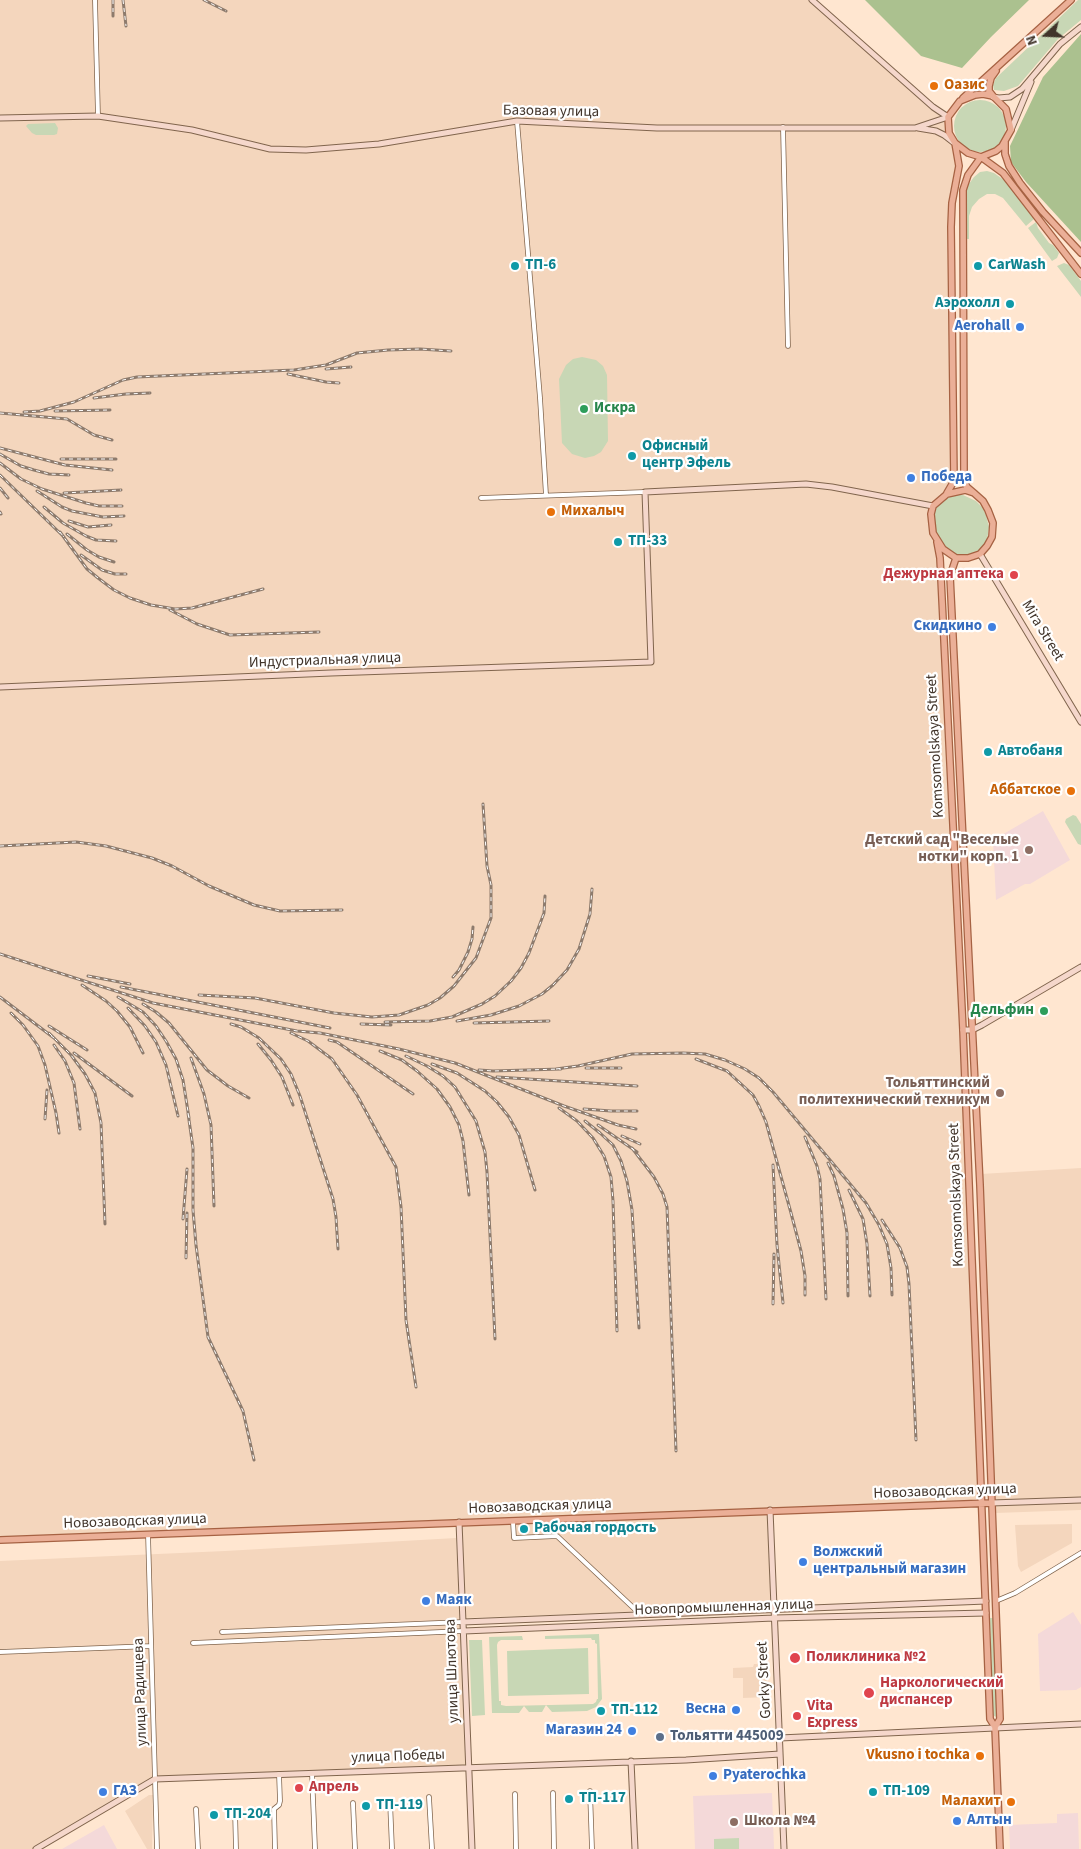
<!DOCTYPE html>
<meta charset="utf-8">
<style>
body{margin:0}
#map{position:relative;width:1081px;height:1849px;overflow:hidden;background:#ffe6d0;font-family:"Source Sans 3",sans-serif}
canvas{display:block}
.north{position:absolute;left:1021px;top:10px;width:50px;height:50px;-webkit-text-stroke:4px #fff;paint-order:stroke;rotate:250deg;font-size:14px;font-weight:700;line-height:20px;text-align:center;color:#41342a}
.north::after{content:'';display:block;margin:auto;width:18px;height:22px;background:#41342a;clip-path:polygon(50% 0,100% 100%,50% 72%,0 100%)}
</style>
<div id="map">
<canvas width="1081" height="1849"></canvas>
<div class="north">N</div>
</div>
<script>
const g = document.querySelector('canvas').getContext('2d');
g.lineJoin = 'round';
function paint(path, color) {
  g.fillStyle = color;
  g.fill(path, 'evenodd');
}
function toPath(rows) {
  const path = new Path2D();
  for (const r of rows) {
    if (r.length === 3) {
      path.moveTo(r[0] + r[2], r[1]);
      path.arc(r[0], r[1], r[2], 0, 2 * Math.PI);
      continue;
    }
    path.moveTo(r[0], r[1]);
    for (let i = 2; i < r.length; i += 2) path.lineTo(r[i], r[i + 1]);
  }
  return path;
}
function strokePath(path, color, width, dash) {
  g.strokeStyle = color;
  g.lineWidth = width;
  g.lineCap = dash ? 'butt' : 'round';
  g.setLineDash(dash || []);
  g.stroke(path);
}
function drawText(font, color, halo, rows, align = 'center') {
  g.font = font + ' "Source Sans 3",sans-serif';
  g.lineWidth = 4.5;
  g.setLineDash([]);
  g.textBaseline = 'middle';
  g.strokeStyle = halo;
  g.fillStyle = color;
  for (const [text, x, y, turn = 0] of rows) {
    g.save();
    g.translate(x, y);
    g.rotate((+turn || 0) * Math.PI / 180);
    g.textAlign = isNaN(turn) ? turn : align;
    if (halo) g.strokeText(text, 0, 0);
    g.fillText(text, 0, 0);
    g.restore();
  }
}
paint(toPath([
 [0,0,814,0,948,117,956,160,952,203,952,487,933,506,931,514,939,544,981,1504,0,1540],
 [1081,1168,1081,1510,995,1513,981,1174],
 [767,1513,771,1607,465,1618,461,1524],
 [1072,1524,1072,1543,1021,1572,1018,1566,1015,1525],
 [456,1538,467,1765,153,1778,32,1849,0,1849,0,1561,225,1551],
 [754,1664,761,1664,762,1672,766,1672,767,1681,761,1682,761,1687,767,1686,768,1697,743,1698,743,1678,733,1678,733,1668,753,1667],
 [149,1795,153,1795,152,1849,147,1849,125,1811]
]), '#f4d6bd');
paint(toPath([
 [1043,811,1070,860,1030,884,1025,884,996,900,993,840],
 [1073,1612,1081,1625,1081,1687,1076,1690,1040,1691,1038,1634],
 [772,1793,774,1849,695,1849,693,1796],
 [1078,1813,1079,1849,1010,1849,1009,1825,1057,1823,1057,1814],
 [104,1825,117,1849,62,1849]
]), '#f4d9d9');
paint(toPath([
 [1078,0,1081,0,1081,20,1058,39,1018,86,1004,91,994,90,993,85,996,78],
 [980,126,26],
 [55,123,58,128,57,134,54,135,36,135,32,133,26,126,28,124],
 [987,171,994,173,1004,180,1034,219,1026,226,1003,198,995,194,987,194,979,199,972,207,969,216,969,239,967,239,966,188,974,177,980,172],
 [1036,222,1038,228,1049,243,1053,245,1059,253,1057,258,1052,261,1028,228],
 [1064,263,1069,265,1081,281,1081,297,1057,266],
 [582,357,596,360,603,366,607,375,608,441,601,452,594,456,585,458,572,454,562,443,559,379,566,365,573,359],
 [954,495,963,495,976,501,982,507,986,515,989,527,987,541,975,554,961,556,954,555,947,550,936,533,934,515,936,508,946,499],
 [1073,815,1076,816,1081,824,1081,845,1078,844,1065,822,1066,819],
 [990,1618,994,1618,998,1715,996,1717,993,1715],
 [599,1634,602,1699,596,1707,587,1711,552,1712,546,1705,542,1712,529,1712,524,1706,519,1713,492,1713,489,1637,522,1636,523,1640,501,1640,498,1642,497,1645,499,1701,501,1701,501,1705,506,1706,593,1704,596,1702,597,1699,598,1699,597,1644,595,1643,595,1640,592,1640,591,1638,545,1639,545,1636],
 [469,1640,482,1640,485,1715,472,1716],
 [588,1648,589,1694,508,1696,507,1651],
 [739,1838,739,1849,714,1849,714,1839]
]), '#c8d7b5');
paint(toPath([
 [865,0,1029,0,991,37,962,68,921,56],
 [1081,34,1081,242,1026,182,1011,162,1010,146,1043,77]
]), '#abc18f');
const street = toPath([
 [95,0,98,116],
 [517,121,540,398,546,495],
 [783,127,788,346],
 [481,498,645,492],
 [513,1522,514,1538,557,1536,641,1615],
 [148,1534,157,1849],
 [996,1601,1015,1593,1081,1553],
 [222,1632,463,1622],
 [193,1643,464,1631],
 [0,1652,151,1646],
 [312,1773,315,1849],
 [590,1791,592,1849],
 [553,1793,554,1849],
 [515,1794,516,1849],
 [429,1797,432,1849],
 [390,1801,392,1849],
 [353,1803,355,1849],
 [196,1809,198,1849],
 [235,1810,236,1849],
 [275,1849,274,1809,279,1805,280,1801,279,1774]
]);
const secondary = toPath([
 [812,0,933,107,948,117],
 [993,97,999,98,1010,97,1022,89,1060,44,1081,27],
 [0,118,98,116,192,130,270,149,306,150,379,144,517,121,657,128,915,128,948,117],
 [918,128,936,131,944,135,953,142],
 [1011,130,1031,82],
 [980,554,1081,722],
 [0,687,331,673,651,662,645,492,806,484,832,487,933,506],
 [963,1030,972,1030,982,1025,1081,967],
 [991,1503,1081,1500],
 [770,1510,784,1849],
 [459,1522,472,1849],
 [463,1622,986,1601],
 [464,1631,774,1618,986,1613],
 [780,1738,1081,1724],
 [631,1761,635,1849],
 [36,1849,155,1779,686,1760,780,1754]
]);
const primary = toPath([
 [983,94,993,96,1006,109,1011,130,1002,146,996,151,981,157,968,153,955,143,949,133,948,117,960,101,975,95,983,94],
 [993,96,989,91,989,86,991,78,996,71],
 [963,98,1071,0],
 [1005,142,1005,154,1009,166,1020,183,1043,212,1081,253],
 [981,157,1003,173,1081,274],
 [947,493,954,481,951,227,952,203,959,166,955,143],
 [974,493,965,490,947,494,933,506,931,514,933,533,943,549,956,558,968,558,980,554,987,546,992,537,993,523,988,510,983,501,974,493,967,487,964,481,963,190,968,175,981,157],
 [937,542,940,558,963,1030,990,1719,995,1727,1000,1849],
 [956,558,950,576,980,1185,1000,1719,995,1727],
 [0,1540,991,1503]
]);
strokePath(street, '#80654d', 5.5);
strokePath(secondary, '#80654d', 7);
strokePath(primary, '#a66243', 8);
strokePath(street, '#fff', 4);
strokePath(secondary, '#f5d7cb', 5);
strokePath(primary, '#ebaf97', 5.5);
const rail = toPath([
 [113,0,113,16],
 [123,0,126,26],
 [204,0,226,11],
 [326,369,351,367],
 [288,374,326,382,339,383],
 [94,398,126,394,150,393],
 [55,411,110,410],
 [24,412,40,411,74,402,123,380,137,377,294,370,326,365,357,353,388,350,420,349,451,351],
 [0,413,67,419,94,435,112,440],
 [0,448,65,465,112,470],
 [0,454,21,466,34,470,49,474,69,475],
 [61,459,116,459],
 [0,463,21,479,42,489,86,503,99,506,122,506],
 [0,475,64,537],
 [0,488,8,498],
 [37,491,62,507,72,511,103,517,124,516],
 [64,493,121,490],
 [44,507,63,523,86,536,96,540,116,541],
 [0,512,1,514],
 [69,521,88,527,111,525],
 [60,532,87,569,98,578,114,590,130,598,151,605,175,609,192,608,263,589],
 [67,534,87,550,99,557,114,562],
 [81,555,102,570,115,574,126,574],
 [170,610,197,624,230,635,319,632],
 [0,846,76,842,106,846,152,858,172,866,209,886,254,905,280,911,342,910],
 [0,954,153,1003,297,1031,320,1033,399,1049,455,1063,564,1106,618,1125,636,1129],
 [88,976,130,984],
 [453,977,459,970,468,952,472,939,473,927],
 [82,985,106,1001,117,1011,130,1027,143,1053],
 [121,987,330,1028],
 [199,995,255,998,334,1013,372,1017,399,1015,428,1005,440,998,454,986,476,958,491,918,491,885,487,866,483,804],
 [0,997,54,1038],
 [118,997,143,1012,156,1026,166,1041,176,1059,183,1080,189,1118],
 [143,1004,156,1012,169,1023,207,1070,228,1086,249,1098],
 [128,1008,145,1026,156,1042,166,1065,178,1116],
 [11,1013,23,1025,38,1046,45,1065,56,1113,59,1133],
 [457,1021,491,1015,519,1006,542,994,553,985,567,970,579,949,590,914,592,889],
 [385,1022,430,1021,452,1017,482,1004,495,996,511,981,521,968,529,953,544,913,545,896],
 [474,1023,549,1021],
 [231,1024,241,1027,259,1038,281,1059,291,1074,300,1096,333,1199,336,1217,338,1249],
 [361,1024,391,1025],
 [49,1026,87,1050],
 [49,1033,71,1055,85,1074,95,1093,101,1123,105,1224],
 [291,1033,308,1041,332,1059,357,1095,396,1167,401,1207,406,1320,416,1387],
 [329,1040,337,1042,413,1094],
 [258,1044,271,1060,282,1077,293,1105],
 [54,1045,65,1061,74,1083,80,1129],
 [380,1051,402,1060,417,1071,437,1089,450,1107,459,1125,463,1141,469,1195],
 [74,1053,132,1096],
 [406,1056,427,1066,443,1076,455,1087,476,1121,480,1135,485,1152,487,1172,495,1339],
 [191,1058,204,1094,211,1125,214,1206],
 [696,1059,727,1071,753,1095,759,1106,766,1122,791,1213,801,1251,805,1276,805,1295],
 [432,1064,457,1073,485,1091,497,1102,509,1117,519,1135,535,1190],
 [586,1068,621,1068],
 [556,1069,578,1066,632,1054,683,1053,705,1054,725,1060,745,1069,759,1078,773,1092,866,1203,879,1225,887,1244,891,1268,892,1295],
 [479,1070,493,1071,561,1069],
 [497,1077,637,1086],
 [559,1108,577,1121,593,1138,604,1156,611,1177,613,1201,617,1331],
 [584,1109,611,1111,637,1111],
 [188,1113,193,1148,193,1210,196,1245,208,1337,243,1411,254,1460],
 [45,1119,47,1090],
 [585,1121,600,1133,613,1145,621,1161,627,1181,632,1210,639,1328],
 [598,1125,637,1152],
 [622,1136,640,1144],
 [805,1137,817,1166,820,1179,826,1299],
 [632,1148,654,1177,663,1194,667,1207,676,1451],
 [828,1163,834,1176,843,1209,847,1233,848,1296],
 [773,1165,777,1245,783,1303],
 [849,1190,863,1219,867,1244,870,1296],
 [183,1219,187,1169],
 [882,1220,900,1248,907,1267,909,1284,916,1440],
 [186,1258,187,1213],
 [773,1304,774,1254]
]);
strokePath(rail, '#8d7b6d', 3);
strokePath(rail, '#fff', 1, [4]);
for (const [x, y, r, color] of [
 [934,86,5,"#e8710a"],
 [515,266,5,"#0f9aa8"],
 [978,266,5,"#0f9aa8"],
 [1010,304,5,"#0f9aa8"],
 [1020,327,5,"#3f7fe0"],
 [584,409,5,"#2e9e5b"],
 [632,456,5,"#0f9aa8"],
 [911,478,5,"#3f7fe0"],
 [551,512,5,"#e8710a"],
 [618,542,5,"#0f9aa8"],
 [1014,575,5,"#e0444e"],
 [992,627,5,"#3f7fe0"],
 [988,752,5,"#0f9aa8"],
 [1071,791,5,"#e8710a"],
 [1029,850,5,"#8d6e63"],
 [1044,1011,5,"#2e9e5b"],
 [1000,1093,5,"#8d6e63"],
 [524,1529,5,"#0f9aa8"],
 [803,1562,5,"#3f7fe0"],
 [426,1601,5,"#3f7fe0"],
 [795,1658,6,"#e0444e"],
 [869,1693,6,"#e0444e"],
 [736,1710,5,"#3f7fe0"],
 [601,1711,5,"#0f9aa8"],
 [797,1716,5,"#e0444e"],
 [632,1731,5,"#3f7fe0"],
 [660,1737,5,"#5c6f8a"],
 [980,1756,5,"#e8710a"],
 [713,1776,5,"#3f7fe0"],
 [299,1788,5,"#e0444e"],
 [103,1792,5,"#3f7fe0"],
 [873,1792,5,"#0f9aa8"],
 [569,1799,5,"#0f9aa8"],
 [1011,1802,5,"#e8710a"],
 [366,1806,5,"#0f9aa8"],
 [214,1815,5,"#0f9aa8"],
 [957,1821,5,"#3f7fe0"],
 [734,1822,5,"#8d6e63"]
]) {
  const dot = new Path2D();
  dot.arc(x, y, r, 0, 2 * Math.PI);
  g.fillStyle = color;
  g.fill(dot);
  strokePath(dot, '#fff', 2);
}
drawText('bold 15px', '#c56008', '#fff', [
 ["Оазис",944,86,"left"],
 ["Михалыч",561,512,"left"],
 ["Аббатское",1061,791],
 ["Vkusno i tochka",970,1756],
 ["Малахит",1001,1802]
], 'right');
drawText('15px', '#41342a', '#fff', [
 ["Базовая улица",551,112,1],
 ["Mira Street",1042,631,59],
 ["Индустриальная улица",325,661,-2],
 ["Komsomolskaya Street",936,746,-93],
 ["Komsomolskaya Street",957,1195,-92],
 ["Новозаводская улица",945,1492,-2],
 ["Новозаводская улица",540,1507,-2],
 ["Новозаводская улица",135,1522,-2],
 ["Новопромышленная улица",724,1608,-2],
 ["улица Шлютова",453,1671,-92],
 ["Gorky Street",765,1680,-93],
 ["улица Радищева",141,1692,-92],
 ["улица Победы",398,1757,-2]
]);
drawText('bold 15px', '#0d838f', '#fff', [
 ["ТП-6",525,266],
 ["CarWash",988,266],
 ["Аэрохолл",1000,304,"right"],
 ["Офисный",642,447],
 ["центр Эфель",642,464],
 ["ТП-33",628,542],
 ["Автобаня",998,752],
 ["Рабочая гордость",534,1529],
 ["ТП-112",611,1711],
 ["ТП-109",883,1792],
 ["ТП-117",579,1799],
 ["ТП-119",376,1806],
 ["ТП-204",224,1815]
], 'left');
drawText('bold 15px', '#366cbe', '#fff', [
 ["Aerohall",1010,327,"right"],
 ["Победа",921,478],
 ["Скидкино",982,627,"right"],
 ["Волжский",813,1553],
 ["центральный магазин",813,1570],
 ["Маяк",436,1601],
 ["Весна",726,1710,"right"],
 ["Магазин 24",622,1731,"right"],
 ["Pyaterochka",723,1776],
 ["ГАЗ",113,1792],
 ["Алтын",967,1821]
], 'left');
drawText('bold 15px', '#27864d', '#fff', [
 ["Искра",594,409],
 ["Дельфин",1034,1011,"right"]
], 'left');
drawText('bold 15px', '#be3a42', '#fff', [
 ["Дежурная аптека",1004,575,"right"],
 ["Поликлиника №2",806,1658],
 ["Наркологический",880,1684],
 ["диспансер",880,1701],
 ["Vita",807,1707],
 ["Express",807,1724],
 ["Апрель",309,1788]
], 'left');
drawText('bold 15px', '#785e54', '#fff', [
 ["Детский сад \"Веселые",1019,841],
 ["нотки\" корп. 1",1019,858],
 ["Тольяттинский",990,1084],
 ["политехнический техникум",990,1101],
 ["Школа №4",744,1822,"left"]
], 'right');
drawText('bold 15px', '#4e5e75', '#fff', [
 ["Тольятти 445009",670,1737]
], 'left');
</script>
